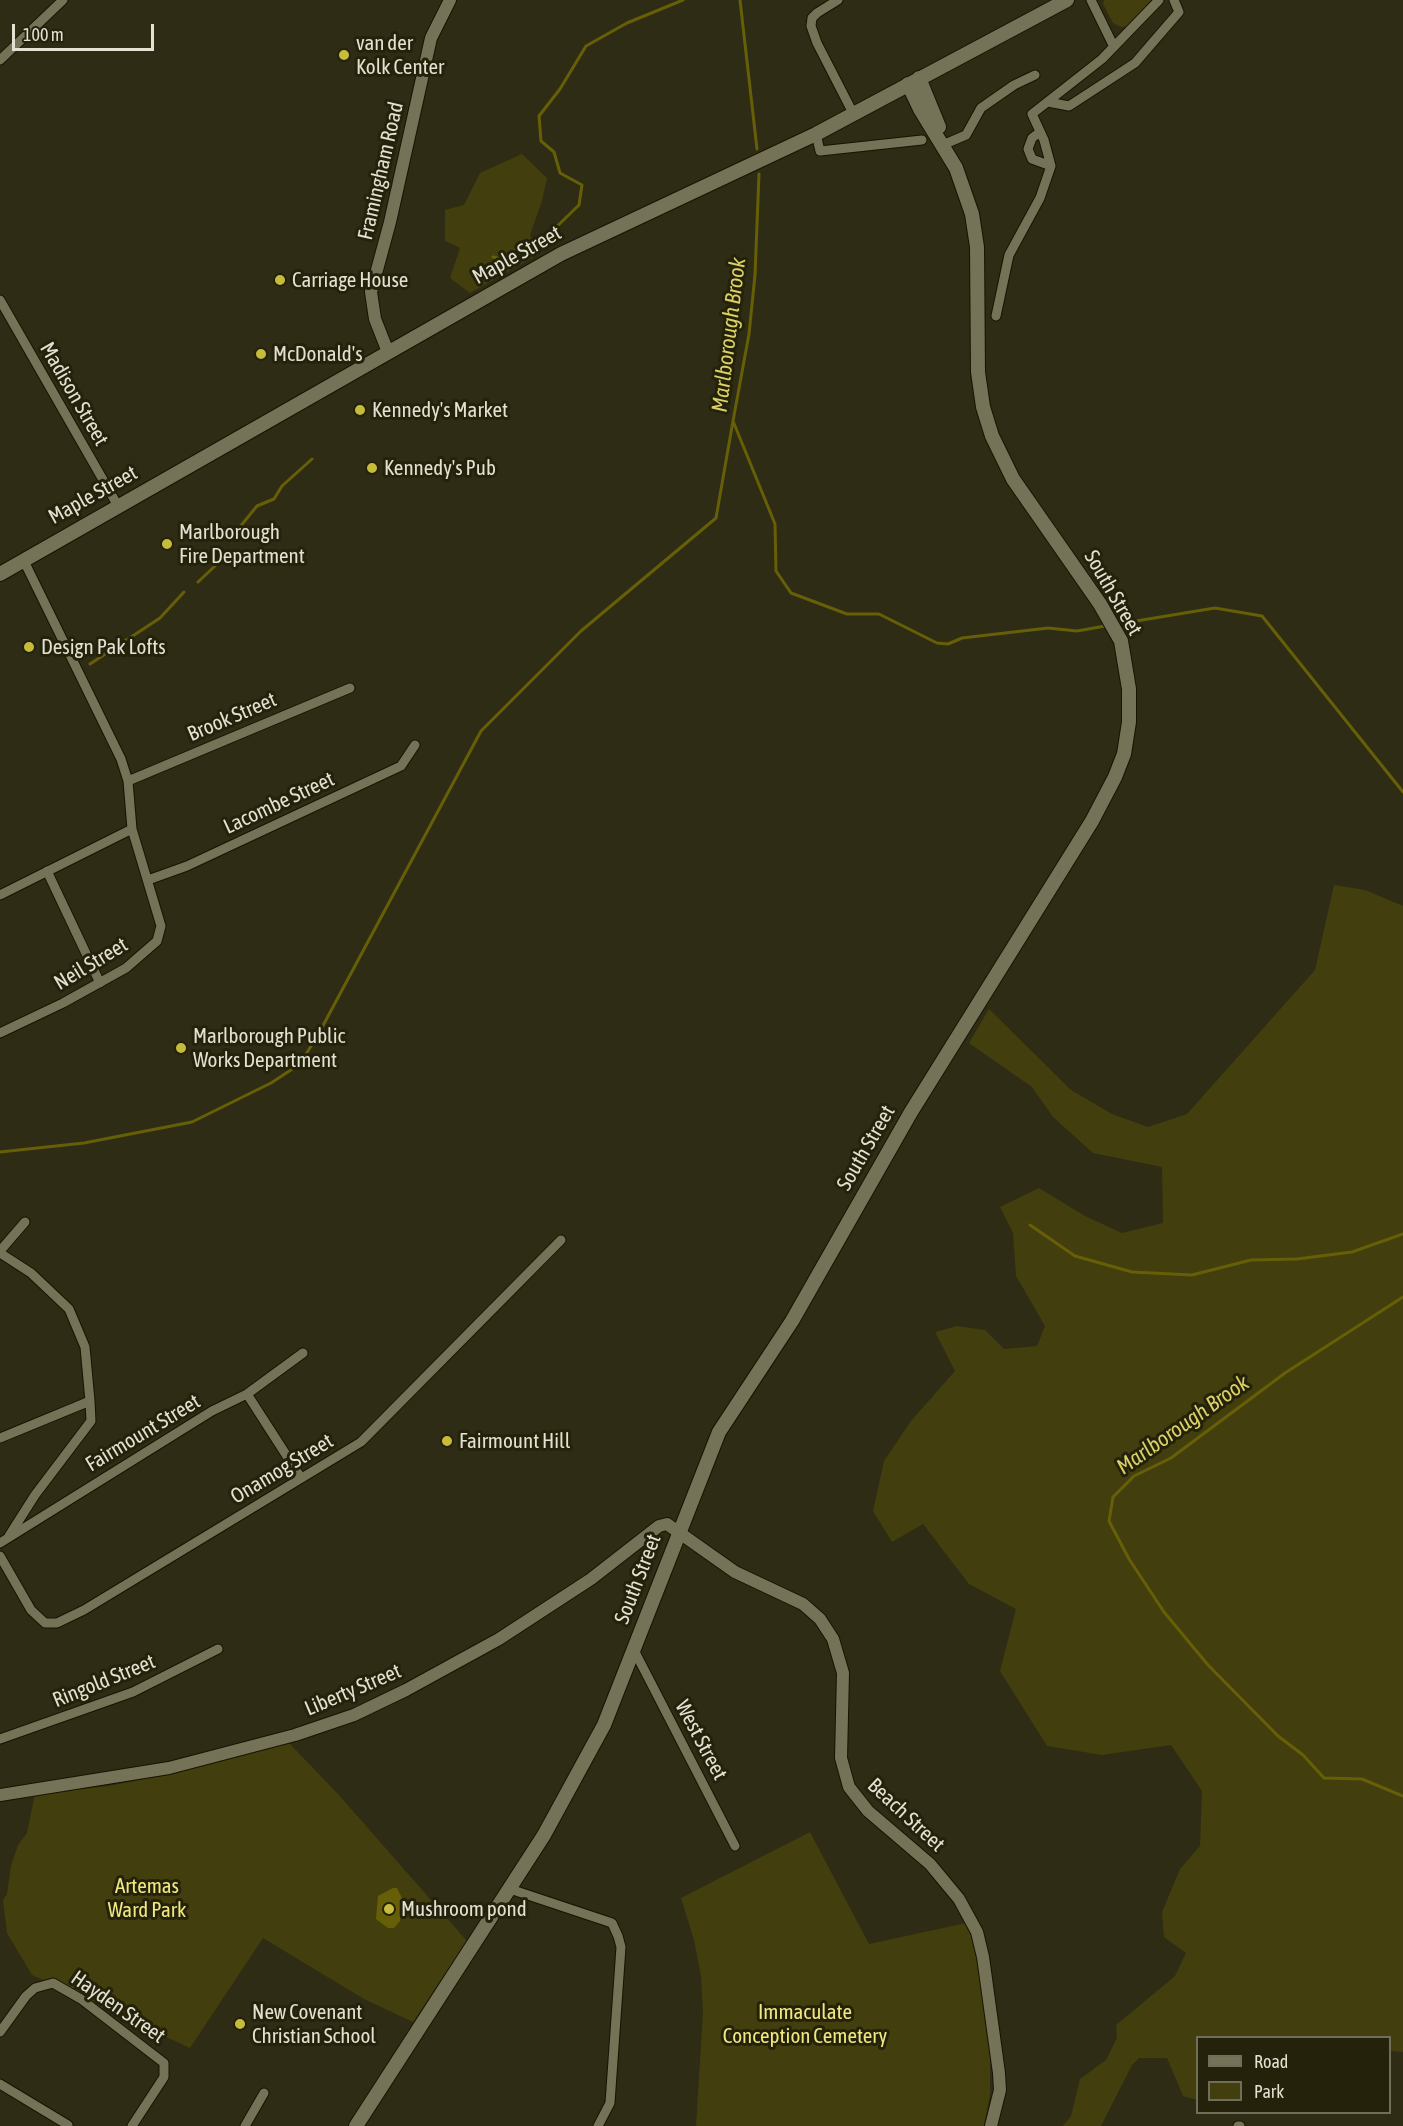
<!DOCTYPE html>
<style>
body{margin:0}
#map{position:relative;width:1403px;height:2126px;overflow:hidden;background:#2e2c14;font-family:"Asap Condensed",sans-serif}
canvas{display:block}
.legend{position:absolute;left:1196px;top:2036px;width:195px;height:78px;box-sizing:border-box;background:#24220a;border:2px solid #706e5a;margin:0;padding:8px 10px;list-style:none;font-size:18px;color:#e2e1d2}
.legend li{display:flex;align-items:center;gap:12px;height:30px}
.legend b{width:30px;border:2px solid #706e5a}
.scale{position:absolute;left:12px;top:24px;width:142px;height:27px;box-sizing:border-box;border:3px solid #e2e1d2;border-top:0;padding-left:8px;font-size:18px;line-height:21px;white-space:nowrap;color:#e2e1d2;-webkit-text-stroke:4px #24220a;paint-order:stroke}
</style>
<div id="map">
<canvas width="1403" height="2126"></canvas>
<ul class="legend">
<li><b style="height:8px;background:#747257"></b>Road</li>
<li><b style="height:16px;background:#433e0d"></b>Park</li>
</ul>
<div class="scale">100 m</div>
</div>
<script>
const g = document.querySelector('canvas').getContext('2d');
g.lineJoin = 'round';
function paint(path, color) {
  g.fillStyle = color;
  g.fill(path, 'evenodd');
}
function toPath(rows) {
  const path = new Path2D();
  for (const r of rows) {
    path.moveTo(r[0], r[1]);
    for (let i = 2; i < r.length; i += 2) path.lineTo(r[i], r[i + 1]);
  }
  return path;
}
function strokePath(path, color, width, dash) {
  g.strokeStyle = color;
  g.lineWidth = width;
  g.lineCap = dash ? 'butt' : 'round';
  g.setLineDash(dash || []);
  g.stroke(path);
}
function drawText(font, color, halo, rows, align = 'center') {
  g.font = font + ' "Asap Condensed",sans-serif';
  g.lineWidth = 6;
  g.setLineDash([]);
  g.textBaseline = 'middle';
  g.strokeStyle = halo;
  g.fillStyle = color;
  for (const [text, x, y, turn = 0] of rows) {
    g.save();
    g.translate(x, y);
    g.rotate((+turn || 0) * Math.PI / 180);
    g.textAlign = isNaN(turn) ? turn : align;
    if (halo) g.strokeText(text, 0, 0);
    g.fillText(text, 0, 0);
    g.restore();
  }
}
paint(toPath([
 [1104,0,1153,0,1128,26,1121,27,1113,23,1103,4],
 [522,154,547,178,542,201,530,235,539,254,470,293,450,278,460,248,445,241,445,210,464,205,480,173],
 [1334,885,1365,890,1403,906,1403,2052,1390,2051,1390,2038,1198,2038,1197,2100,1183,2096,1167,2058,1139,2058,1132,2065,1101,2126,1063,2126,1071,2116,1080,2079,1106,2060,1117,2038,1116,2025,1175,1976,1186,1953,1164,1937,1162,1912,1180,1869,1200,1846,1202,1791,1171,1745,1102,1755,1047,1746,1000,1671,1016,1609,969,1584,923,1524,892,1542,873,1511,884,1461,911,1421,955,1371,935,1332,957,1326,985,1330,1004,1349,1037,1346,1045,1326,1016,1276,1013,1233,1000,1207,1039,1188,1085,1216,1122,1233,1163,1223,1162,1167,1093,1153,1053,1117,1032,1087,969,1043,989,1009,1071,1090,1112,1114,1148,1127,1187,1114,1315,970],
 [289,1743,338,1794,467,1941,413,2022,364,1999,263,1938,190,2048,32,1975,7,1933,3,1900,7,1894,11,1866,18,1845,27,1833,35,1794,109,1786,165,1775],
 [810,1832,869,1944,966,1923,977,1953,990,2049,990,2094,984,2126,696,2126,703,2013,701,1976,694,1940,681,1898]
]), '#433e0d');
paint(toPath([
 [393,1888,397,1888,402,1898,400,1921,394,1928,388,1928,376,1919,378,1896]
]), '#665f07');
strokePath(toPath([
 [740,0,757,149],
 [759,174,755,275,749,334,733,421,775,524,776,571,791,593,847,614,879,614,937,643,948,644,962,638,1048,628,1077,631,1105,626],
 [493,257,505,260,516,249,543,240,579,205,582,185,560,173,554,152,541,141,539,116,560,89,586,46,627,23,683,0],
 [230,539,257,506,274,499,282,486,312,459],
 [198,582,215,566,220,549],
 [1124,623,1215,608,1262,616,1403,792],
 [90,664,160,618,184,592],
 [0,1152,84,1143,192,1122,271,1083,300,1064,319,1033,481,731,581,631,716,518,733,421],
 [1030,1225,1075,1256,1132,1272,1192,1275,1251,1260,1297,1259,1352,1252,1403,1234],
 [1403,1297,1285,1373,1171,1458,1134,1476,1113,1497,1109,1521,1129,1559,1164,1612,1208,1665,1278,1736,1303,1755,1324,1778,1362,1779,1403,1796]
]), '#665f07', 3);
const minor = toPath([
 [838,0,817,13,812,18,811,26,817,43,854,115],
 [1091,0,1114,47],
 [0,60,63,0],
 [1048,102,1069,106,1135,63,1179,12,1174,0],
 [1040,132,1032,138,1028,149,1032,159,1051,166],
 [816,134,820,151,922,140],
 [945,144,966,135,981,108,1014,85,1035,75],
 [0,300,118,506],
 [996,316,1009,255,1040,198,1051,166,1044,140,1032,114,1102,59,1159,0],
 [128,781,350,688],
 [47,871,100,983],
 [148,880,187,866,401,766,415,745],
 [0,895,132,829],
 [0,1033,63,1003,126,968,157,941,161,926,132,829,128,781,121,759,23,559],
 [0,1251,25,1222],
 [0,1253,31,1273,69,1309,85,1347,90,1401,91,1421,35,1495,9,1536],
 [247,1394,301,1478],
 [0,1438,90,1401],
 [0,1543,212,1411,247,1394,303,1353],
 [0,1556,31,1610,45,1623,57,1623,84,1610,361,1442,561,1240],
 [634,1650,735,1846],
 [0,1739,133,1692,218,1649],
 [510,1889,612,1923,618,1936,621,1947,610,2103,598,2126],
 [0,2032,26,1996,35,1988,53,1983,81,1999,164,2063,164,2077,132,2126],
 [0,2084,68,2125],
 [245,2126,264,2093],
 [1238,2126,1240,2126]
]);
const tertiary = toPath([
 [388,352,375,319,371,292,390,222,431,38,450,0],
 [0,1795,169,1768,295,1735,354,1715,406,1690,499,1639,591,1579,659,1526,667,1524,735,1572,803,1604,820,1619,833,1639,843,1673,841,1758,849,1787,868,1811,930,1864,959,1899,977,1932,983,1957,999,2073,1000,2090,991,2126]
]);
const secondary = toPath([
 [919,78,939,127],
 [0,574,561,254,816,134,1067,0],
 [356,2126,544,1835,604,1725,719,1432,792,1321,911,1112,1092,821,1115,777,1124,754,1129,722,1129,689,1121,641,1100,604,1013,479,992,436,983,407,978,372,977,247,972,214,956,168,920,109,908,84]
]);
strokePath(minor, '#171400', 11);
strokePath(tertiary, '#171400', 14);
strokePath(secondary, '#171400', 16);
strokePath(minor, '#747257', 9);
strokePath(tertiary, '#747257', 12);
strokePath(secondary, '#747257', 14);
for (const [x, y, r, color] of [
 [344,55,6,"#c7bb3b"],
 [280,280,6,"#c7bb3b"],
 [261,354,6,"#c7bb3b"],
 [360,410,6,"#c7bb3b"],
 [372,468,6,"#c7bb3b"],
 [167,544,6,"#c7bb3b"],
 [29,647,6,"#c7bb3b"],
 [181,1048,6,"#c7bb3b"],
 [447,1441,6,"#c7bb3b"],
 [389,1909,6,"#c7bb3b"],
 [240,2024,6,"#c7bb3b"]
]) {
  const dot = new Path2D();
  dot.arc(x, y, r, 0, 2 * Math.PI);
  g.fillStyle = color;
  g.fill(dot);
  strokePath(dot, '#24220a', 2);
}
drawText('21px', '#e2e1d2', '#24220a', [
 ["van der",356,43],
 ["Kolk Center",356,67],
 ["Carriage House",292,280],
 ["McDonald's",273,354],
 ["Kennedy's Market",372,410],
 ["Kennedy's Pub",384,468],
 ["Marlborough",179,532],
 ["Fire Department",179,556],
 ["Design Pak Lofts",41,647],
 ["Marlborough Public",193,1036],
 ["Works Department",193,1060],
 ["Fairmount Hill",459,1441],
 ["Mushroom pond",401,1909],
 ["New Covenant",252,2012],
 ["Christian School",252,2036]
], 'left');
drawText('21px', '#e2e1d2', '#24220a', [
 ["Framingham Road",381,171,-77],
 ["Maple Street",517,255,-29],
 ["Madison Street",74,394,60],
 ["Maple Street",93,495,-29],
 ["South Street",1113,593,60],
 ["Brook Street",232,717,-23],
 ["Lacombe Street",279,803,-25],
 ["Neil Street",91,964,-31],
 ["South Street",866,1148,-60],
 ["Fairmount Street",143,1433,-31],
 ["Onamog Street",282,1469,-31],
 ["South Street",638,1579,-69],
 ["Ringold Street",104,1681,-22],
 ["Liberty Street",353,1690,-23],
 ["West Street",701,1740,62],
 ["Beach Street",906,1815,43],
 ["Hayden Street",118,2007,35]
]);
drawText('21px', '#f2e87f', '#24220a', [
 ["Artemas",147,1886],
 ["Ward Park",147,1910],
 ["Immaculate",805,2012],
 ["Conception Cemetery",805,2036]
]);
drawText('italic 22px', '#dbd167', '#24220a', [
 ["Marlborough Brook",729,335,-83],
 ["Marlborough Brook",1183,1425,-35]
]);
</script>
